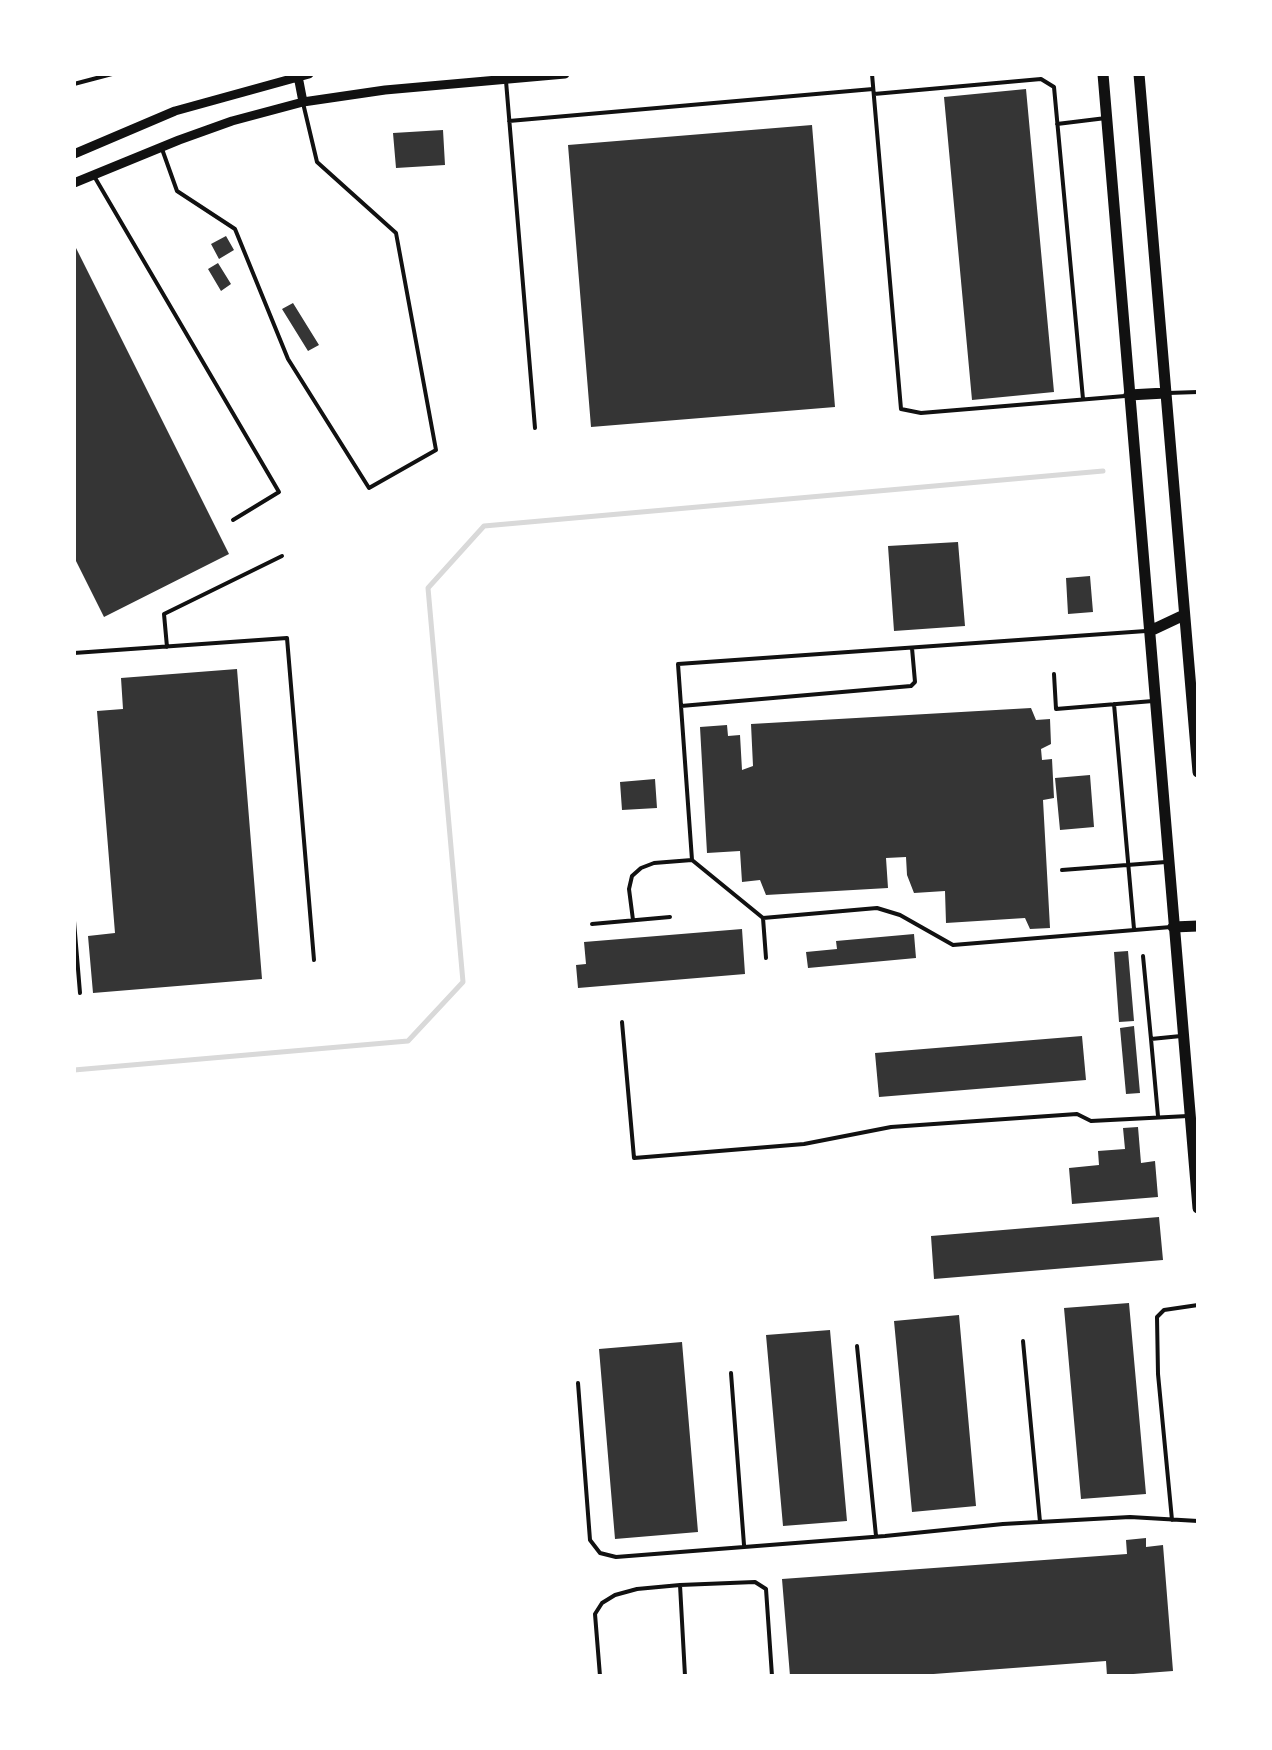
<!DOCTYPE html>
<style>
body{margin:0}
#map{position:relative;width:1272px;height:1750px;overflow:hidden;background:#fff;font-family:"Archivo Narrow",sans-serif}
canvas{display:block}
.frame{position:absolute;inset:0;border:76px solid #fff;pointer-events:none}
</style>
<div id="map">
<canvas width="1272" height="1750"></canvas>
<div class="frame"></div>
</div>
<script>
const g = document.querySelector('canvas').getContext('2d');
g.lineJoin = 'round';
function toPath(rows) {
  const path = new Path2D();
  for (const r of rows) {
    path.moveTo(r[0], r[1]);
    for (let i = 2; i < r.length; i += 2) path.lineTo(r[i], r[i + 1]);
  }
  return path;
}
function strokePath(path, color, width, dash) {
  g.strokeStyle = color;
  g.lineWidth = width;
  g.lineCap = dash ? 'butt' : 'round';
  g.setLineDash(dash || []);
  g.stroke(path);
}
function paint(path, color) {
  g.fillStyle = color;
  g.fill(path, 'evenodd');
}
strokePath(toPath([
 [74,1070,408,1041,463,982,428,588,484,526,1103,471]
]), '#d9d9d9', 5);
paint(toPath([
 [1026,89,1054,392,972,400,944,97],
 [812,125,835,407,591,427,568,145],
 [443,130,445,165,396,168,393,133],
 [226,236,234,250,219,259,211,244],
 [74,244,229,554,104,617,74,557],
 [218,263,231,284,221,291,208,269],
 [293,303,319,345,308,351,282,309],
 [958,542,965,626,894,631,888,546],
 [1090,576,1093,612,1068,614,1066,578],
 [237,669,262,979,93,993,88,936,115,933,97,711,123,709,121,678],
 [1031,708,1036,720,1050,719,1051,744,1041,749,1042,760,1052,759,1054,798,1043,800,1050,928,1030,929,1025,918,946,923,945,891,914,893,907,875,906,857,886,858,888,888,766,895,760,880,742,882,740,851,707,853,700,727,727,725,728,736,740,735,742,770,753,766,751,724],
 [1090,775,1094,827,1060,830,1055,778],
 [655,779,657,808,622,810,620,782],
 [742,929,745,974,578,988,576,965,586,964,584,942],
 [914,934,916,958,808,968,806,952,837,949,836,941],
 [1128,951,1134,1021,1119,1022,1114,952],
 [1134,1026,1140,1093,1126,1094,1120,1028],
 [1082,1036,1086,1080,879,1097,875,1053],
 [1138,1127,1141,1163,1155,1161,1158,1197,1072,1204,1069,1168,1099,1165,1098,1151,1125,1149,1123,1128],
 [1159,1217,1163,1260,934,1279,931,1236],
 [1129,1303,1146,1494,1081,1499,1064,1308],
 [959,1315,976,1506,912,1512,894,1321],
 [830,1330,847,1521,783,1526,766,1335],
 [682,1342,698,1532,615,1539,599,1349],
 [1146,1538,1146,1547,1163,1545,1173,1671,1107,1676,1106,1661,907,1676,790,1676,782,1579,1127,1554,1126,1540]
]), '#353535');
strokePath(toPath([
 [872,74,901,409,921,413,1125,396],
 [506,81,535,428],
 [74,84,112,74],
 [874,94,1041,79,1054,87,1083,399],
 [509,121,873,89],
 [1057,124,1106,118],
 [162,149,177,191,235,229,288,359,369,488,436,450,396,233,317,162,303,103],
 [94,176,279,492,233,520],
 [1168,393,1198,392],
 [167,647,164,614,282,556],
 [74,653,287,638,314,960],
 [1054,674,1056,709,1153,701],
 [1114,704,1134,929],
 [681,706,911,686,915,682,912,648],
 [692,860,678,664,1146,631],
 [1062,870,1166,862],
 [763,918,766,958],
 [633,920,629,889,632,876,641,868,654,863,692,860,763,918,877,908,900,915,953,945,1171,927],
 [74,921,80,993],
 [592,924,670,917],
 [1143,956,1151,1039],
 [622,1022,634,1158,804,1144,891,1127,1077,1114,1091,1121,1188,1116],
 [1158,1116,1151,1039,1181,1036],
 [1023,1341,1040,1522],
 [857,1346,876,1536],
 [731,1373,744,1545],
 [578,1383,590,1540,600,1553,616,1557,885,1536,1003,1524,1130,1517,1198,1521],
 [1172,1520,1158,1374,1157,1317,1164,1310,1198,1305],
 [680,1585,755,1582,766,1589,772,1676],
 [600,1676,595,1614,602,1603,615,1595,637,1589,680,1585,685,1676]
]), '#111', 4);
strokePath(toPath([
 [298,76,303,102],
 [74,154,175,111,309,74],
 [74,183,179,140,232,121,303,102,385,90,565,74]
]), '#111', 9);
strokePath(toPath([
 [1103,74,1198,1208],
 [1139,74,1198,772],
 [1129,395,1165,393],
 [1150,631,1184,615],
 [1173,927,1198,926]
]), '#111', 11);
</script>
